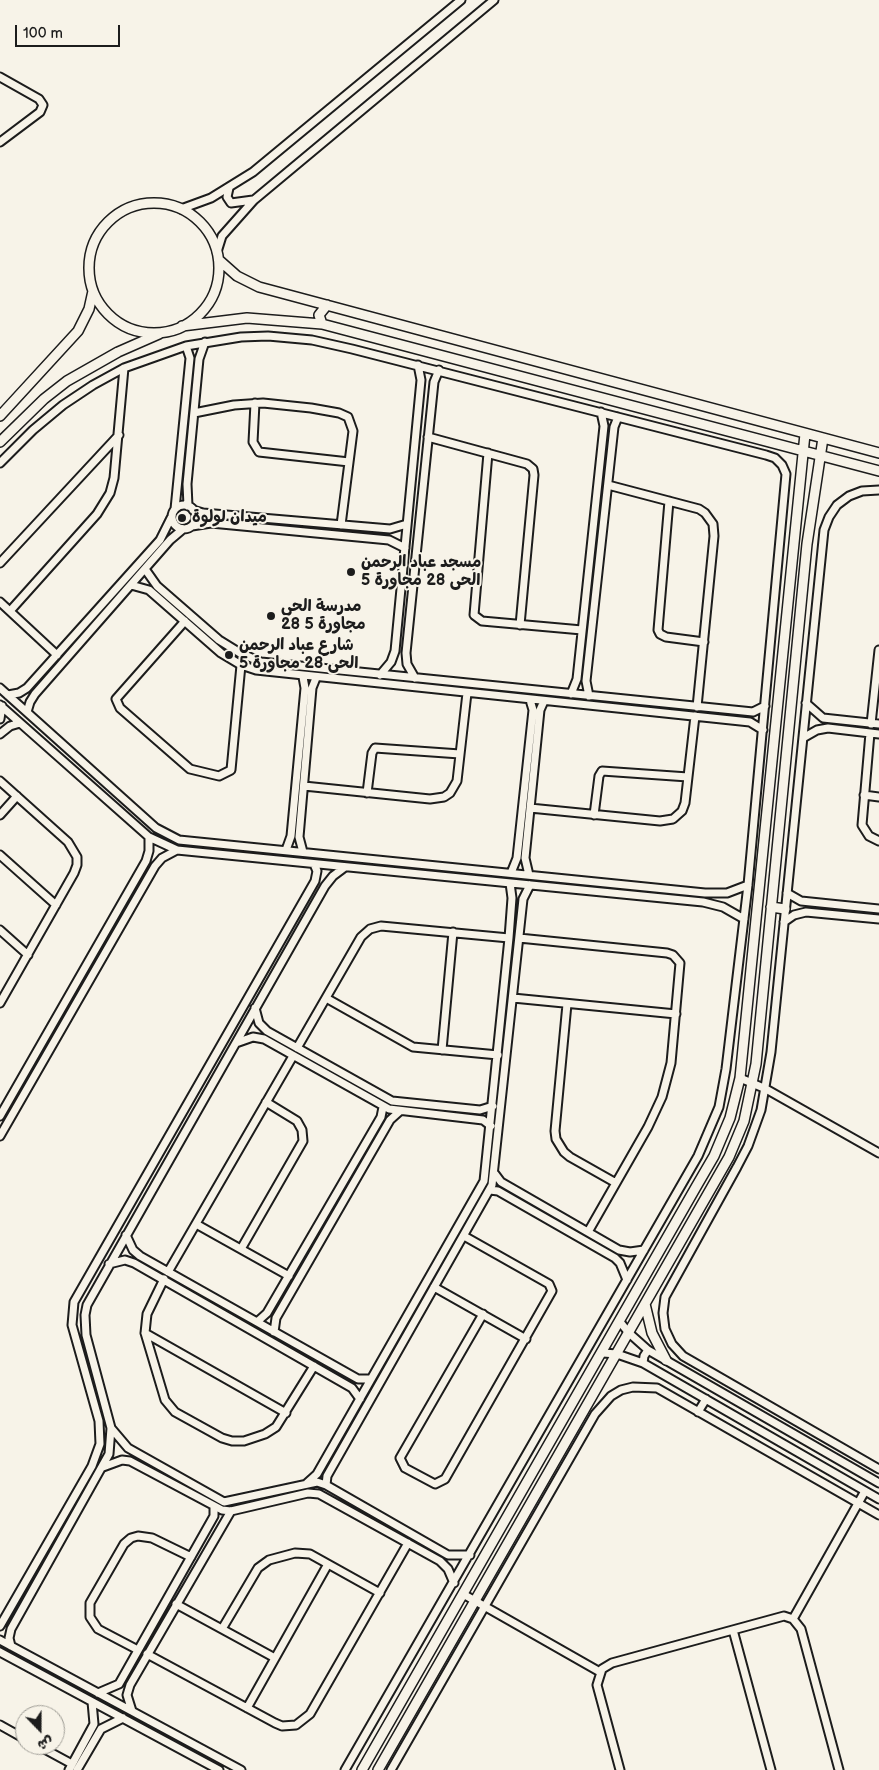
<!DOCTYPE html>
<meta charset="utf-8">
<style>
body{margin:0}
#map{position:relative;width:879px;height:1770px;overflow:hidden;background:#f7f3e8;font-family:"Balsamiq Sans","Playpen Sans Arabic",sans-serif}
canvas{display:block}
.north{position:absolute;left:15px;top:1705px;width:50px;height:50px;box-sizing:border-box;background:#f7f3e8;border:1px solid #9f9d96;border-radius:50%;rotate:158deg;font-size:14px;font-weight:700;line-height:20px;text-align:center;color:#1c1c1c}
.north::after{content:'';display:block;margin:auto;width:18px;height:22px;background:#1c1c1c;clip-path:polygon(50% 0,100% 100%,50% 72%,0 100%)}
.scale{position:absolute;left:15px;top:25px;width:105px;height:22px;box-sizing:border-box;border:2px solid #1c1c1c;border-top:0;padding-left:6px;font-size:15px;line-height:18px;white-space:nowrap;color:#1c1c1c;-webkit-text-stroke:4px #f7f3e8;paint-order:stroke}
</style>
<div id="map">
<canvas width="879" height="1770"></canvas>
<div class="north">ش</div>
<div class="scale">100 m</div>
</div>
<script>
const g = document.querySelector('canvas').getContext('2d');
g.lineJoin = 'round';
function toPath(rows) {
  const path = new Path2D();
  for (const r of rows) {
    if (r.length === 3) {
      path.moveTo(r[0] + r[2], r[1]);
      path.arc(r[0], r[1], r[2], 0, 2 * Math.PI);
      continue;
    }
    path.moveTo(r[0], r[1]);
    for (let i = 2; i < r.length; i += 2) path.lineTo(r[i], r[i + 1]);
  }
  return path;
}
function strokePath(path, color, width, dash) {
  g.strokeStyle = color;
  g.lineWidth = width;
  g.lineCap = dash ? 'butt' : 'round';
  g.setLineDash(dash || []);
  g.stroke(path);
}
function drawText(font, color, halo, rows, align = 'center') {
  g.font = font + ' "Balsamiq Sans","Playpen Sans Arabic",sans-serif';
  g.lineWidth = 4;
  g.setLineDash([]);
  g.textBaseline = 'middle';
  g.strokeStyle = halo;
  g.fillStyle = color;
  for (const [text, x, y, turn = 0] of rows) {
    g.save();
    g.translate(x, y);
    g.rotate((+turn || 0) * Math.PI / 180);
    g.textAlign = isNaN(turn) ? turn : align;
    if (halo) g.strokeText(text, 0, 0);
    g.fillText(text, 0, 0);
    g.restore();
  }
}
const minor = toPath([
 [0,77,39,99,43,105,40,112,0,142],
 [229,188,227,197,231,203,253,200],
 [181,209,211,198,253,172,461,0],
 [217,252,222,236,254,200,494,0],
 [255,403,253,442,259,452,349,462],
 [194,413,234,405,263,403,311,408,339,413,348,417,353,431,341,525],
 [428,437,527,464,533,469,534,475,520,625],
 [488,453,474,615,482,621,582,630],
 [0,463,33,430,63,405,93,385,124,368,186,346,241,337,268,336,312,340,352,349,766,455,775,458,782,465,786,474,748,885,726,1069,719,1107,698,1156,345,1770],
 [608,485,699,509,705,513,713,524,714,536,697,707],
 [879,490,862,491,849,496,837,505,829,517,824,530,771,1052,761,1110,748,1146,737,1167,665,1297,663,1313,665,1329,672,1344,683,1356,879,1469],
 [669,501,658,630,660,634,666,637,704,642],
 [184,517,12],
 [188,506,187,484,199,359,205,342],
 [175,509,190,358,186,346],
 [193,510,203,513,390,529,407,524],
 [192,526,211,523,389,540,405,548],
 [0,563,119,435],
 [145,569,157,586,219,640,240,653,261,662,753,712,765,706],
 [131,585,149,590,221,653,241,665,256,670,750,722,763,730],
 [0,602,57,655],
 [10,611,97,514,110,493,114,478,124,368],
 [185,621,116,699,120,708,190,769,219,776,231,770,241,665],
 [380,675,391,662,395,651,421,380,418,365],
 [415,678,407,664,406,653,434,382,439,370],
 [0,688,156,828,179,840,705,893,727,893,748,885],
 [571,694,577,679,604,426,601,412],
 [8,695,19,693,27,688,160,540,171,518],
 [589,696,586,681,614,427,618,417],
 [806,703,823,718,879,724],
 [0,705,149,837,177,850,703,902,723,907,744,919],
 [27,712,30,702,35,694,170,540,183,529],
 [0,719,2,706],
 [871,724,879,650],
 [870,733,862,825,869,836,879,841],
 [0,734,10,726,20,723],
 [803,738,817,730,828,728,879,734],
 [0,781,68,842,77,857,77,865,74,873,0,1003],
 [304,786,430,799,444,797,450,793,457,781,467,693],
 [367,793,372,753,375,748,460,754],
 [864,795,879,797],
 [530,808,660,821,673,819,682,811,685,803,695,716],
 [0,815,17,796],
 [594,815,599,776,602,771,688,777],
 [286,850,291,836,305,688,303,677],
 [303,852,299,837,312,688,316,678],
 [0,855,56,905],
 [511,873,517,858,533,710,530,700],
 [529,875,525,858,540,710,544,701],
 [787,893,801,901,879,909],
 [784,922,794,915,806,912,879,919],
 [0,930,28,955],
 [519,938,667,953,673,955,680,963,671,1063,662,1097,648,1127,588,1232],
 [326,998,413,1047,498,1055],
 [513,998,676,1014],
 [567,1004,555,1131,556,1139,564,1152,570,1157,616,1183],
 [255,1008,259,1023,267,1031,392,1101,480,1110,493,1106],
 [236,1043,253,1037,264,1039,389,1109,483,1120,491,1126],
 [297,1048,361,937,370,929,381,926,509,938],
 [442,1050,453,932],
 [740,1078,766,1089,879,1153],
 [0,1116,146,861,149,851,149,837],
 [0,1136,155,866,162,858,177,850],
 [495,1174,501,1182,619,1250,630,1252,644,1250],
 [490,1190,498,1191,615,1258,620,1263,627,1280],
 [196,1224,289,1276],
 [126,1235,133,1250,140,1256,358,1379,371,1379],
 [464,1236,549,1284,552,1291,445,1479,435,1484,405,1468,400,1458,483,1314],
 [241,1249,303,1141,302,1130,297,1121,266,1102],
 [109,1264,125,1260,134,1263,352,1388,360,1399],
 [168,1272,293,1056],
 [164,1279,147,1314,145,1333,165,1400,175,1412,222,1438,232,1441,244,1441,265,1434,276,1427,314,1366],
 [434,1287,526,1339],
 [257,1322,267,1313,381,1117,383,1107],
 [620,1322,629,1333,648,1350,879,1483],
 [274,1332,276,1318,390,1120,400,1111],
 [145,1333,286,1413],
 [603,1353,617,1354,643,1363,879,1499],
 [643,1363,644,1356,648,1350],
 [698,1412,706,1399],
 [111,1428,128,1448,224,1502,317,1482,326,1485,448,1555,470,1555],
 [103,1467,122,1460,130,1461,222,1510,231,1511,308,1493,319,1494,440,1561,448,1569,454,1583],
 [307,1483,317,1474,484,1181,509,938,512,898,510,883],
 [326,1485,327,1476,492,1185,523,899,530,885],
 [463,1594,600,1672],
 [176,1604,275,1658],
 [793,1619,865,1491],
 [0,1626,92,1466,100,1444,99,1421,72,1325,74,1302,315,881,317,871,314,864],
 [222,1629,258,1568,269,1560,295,1553,310,1554,380,1593],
 [733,1630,771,1770],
 [0,1640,241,1770],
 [11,1646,9,1638,11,1629,109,1454,111,1428,86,1335,85,1315,87,1305,325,886,333,876,345,867],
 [138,1650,98,1629,90,1617,90,1603,124,1544,131,1538,138,1536,152,1538,191,1557],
 [0,1652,219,1770],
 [147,1654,275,1723,282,1726,296,1725,310,1714,408,1543],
 [98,1693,119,1684,214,1516,214,1508],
 [247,1708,328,1564],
 [132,1711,127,1695,130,1685,231,1511],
 [0,1725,25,1739],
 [37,1745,72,1764],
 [69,1770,94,1724,92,1702],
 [77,1770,101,1729,123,1718],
 [391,1770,595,1414,611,1396,621,1390,633,1387,657,1388,879,1515],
 [620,1770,597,1685,602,1669,612,1663,784,1616,793,1619,801,1629,839,1770]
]);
const tertiary = toPath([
 [154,268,65],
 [219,260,237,276,259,287,879,453],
 [322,324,319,315,327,305],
 [182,326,247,318,322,324,879,471],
 [0,416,78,331,89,309,93,291],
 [0,442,44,399,67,381,118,352,159,334],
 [771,907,785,909],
 [645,1304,652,1333,666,1360],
 [362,1770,696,1187,714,1156,730,1118,740,1078,805,434],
 [378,1770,729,1157,744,1121,756,1064,807,544,823,438]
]);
strokePath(minor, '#1c1c1c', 11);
strokePath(tertiary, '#1c1c1c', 12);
strokePath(minor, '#f7f3e8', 7);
strokePath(tertiary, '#f7f3e8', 9);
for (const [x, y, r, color] of [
 [182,518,5,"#1c1c1c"],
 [351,572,5,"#1c1c1c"],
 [271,616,5,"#1c1c1c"],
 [229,655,5,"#1c1c1c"]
]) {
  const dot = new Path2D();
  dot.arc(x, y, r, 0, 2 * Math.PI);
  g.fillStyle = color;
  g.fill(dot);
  strokePath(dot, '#f7f3e8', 2);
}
drawText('bold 16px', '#1c1c1c', '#f7f3e8', [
 ["ميدان لولوة",192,518],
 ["مسجد عباد الرحمن",361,563],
 ["الحى 28 مجاورة 5",361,581],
 ["مدرسة الحى",281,607],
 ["28 مجاورة 5",281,625],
 ["شارع عباد الرحمن",239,646],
 ["الحى 28 مجاورة 5",239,664]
], 'left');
</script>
